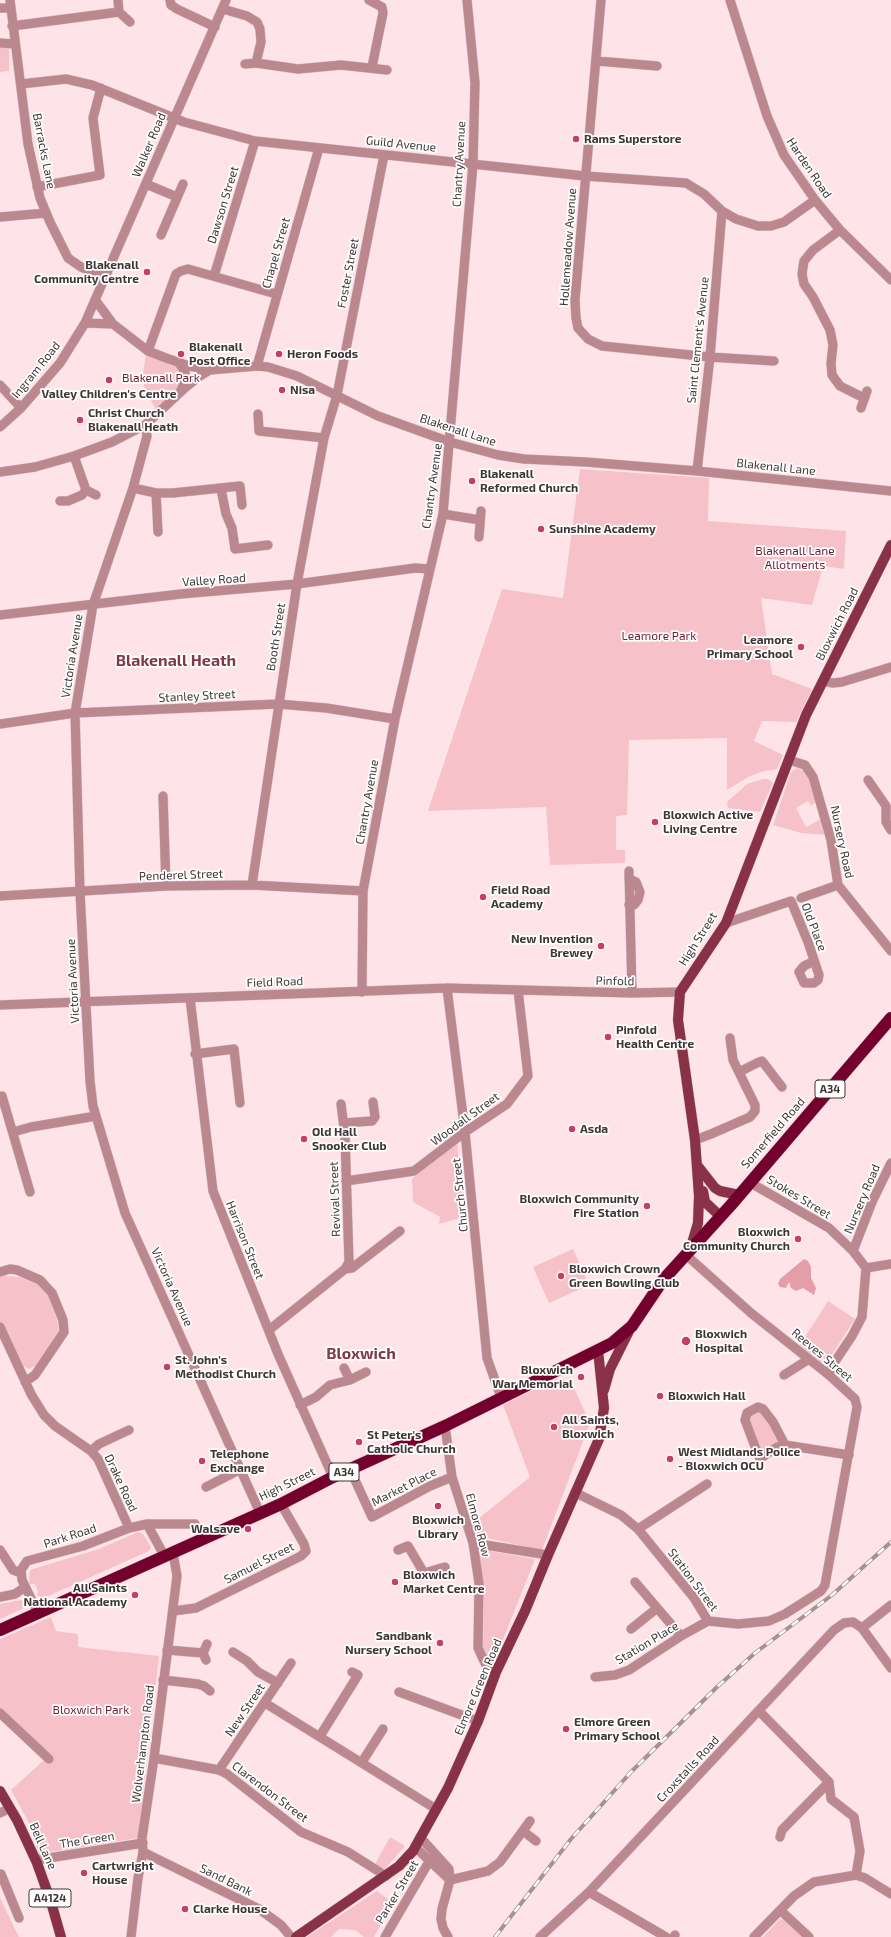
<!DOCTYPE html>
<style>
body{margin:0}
canvas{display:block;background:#fee4e8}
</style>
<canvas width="891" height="1937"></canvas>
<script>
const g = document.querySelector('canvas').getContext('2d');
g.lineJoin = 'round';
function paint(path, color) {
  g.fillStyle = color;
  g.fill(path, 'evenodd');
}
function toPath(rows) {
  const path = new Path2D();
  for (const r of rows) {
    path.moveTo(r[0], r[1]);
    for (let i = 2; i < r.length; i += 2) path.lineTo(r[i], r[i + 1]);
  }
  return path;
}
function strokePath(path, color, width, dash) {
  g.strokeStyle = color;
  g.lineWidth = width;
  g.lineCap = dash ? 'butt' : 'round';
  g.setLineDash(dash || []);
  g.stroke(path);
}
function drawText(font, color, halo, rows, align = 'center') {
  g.font = font + ' "Exo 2",sans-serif';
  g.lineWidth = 3.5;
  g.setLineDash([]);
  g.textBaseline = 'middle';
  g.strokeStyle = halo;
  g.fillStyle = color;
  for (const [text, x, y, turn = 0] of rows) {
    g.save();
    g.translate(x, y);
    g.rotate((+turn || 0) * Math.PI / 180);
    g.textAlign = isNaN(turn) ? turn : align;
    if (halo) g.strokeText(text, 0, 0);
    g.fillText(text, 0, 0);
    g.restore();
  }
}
paint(toPath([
 [0,45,9,46,9,71,0,72],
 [146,354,174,364,179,372,180,382,176,391,156,410,144,386,143,373],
 [580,469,709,478,708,521,846,531,844,569,823,566,812,605,761,598,772,674,812,689,796,722,762,721,754,741,783,755,777,769,764,771,750,776,727,790,727,738,629,740,627,815,616,816,616,850,625,850,625,863,550,865,546,807,428,811,502,589,563,598],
 [797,768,804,771,810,780,816,802,811,806,808,801,796,808,806,827,821,819,827,835,801,833,773,825,791,772],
 [763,779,768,779,773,783,760,812,728,808,727,802,747,784],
 [457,1142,464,1217,439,1224,440,1217,413,1202,412,1179],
 [573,1249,589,1285,549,1303,533,1267],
 [4,1276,20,1277,39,1284,49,1298,57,1319,59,1332,37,1365,29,1369,20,1365,0,1322,0,1277],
 [828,1301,855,1319,827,1362,821,1364,800,1345],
 [556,1379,564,1379,574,1388,590,1423,542,1550,478,1536,473,1527,473,1523,530,1477,503,1405],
 [761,1410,781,1442,761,1455,747,1417],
 [138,1532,143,1534,151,1547,149,1551,46,1597,42,1598,37,1595,38,1592,35,1584,30,1584,29,1580,30,1570,99,1549],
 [479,1549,535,1559,493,1665,488,1662,483,1651,484,1581,477,1551],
 [22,1600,25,1604,22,1609,0,1619,0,1604],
 [51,1617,56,1631,78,1634,78,1647,159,1656,138,1838,39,1854,28,1821,11,1790,43,1761,53,1760,0,1709,0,1639],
 [390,1837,405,1846,385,1869,375,1864],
 [377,1891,393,1903,374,1937,364,1937,355,1930,339,1929,331,1937,307,1937],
 [0,1898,19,1937,0,1937],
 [780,1919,784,1920,802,1937,763,1937]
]), '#f7c1c9');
paint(toPath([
 [804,1259,808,1261,811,1267,811,1278,816,1288,814,1295,803,1288,796,1291,791,1288,789,1282,786,1288,780,1287,778,1284,780,1279]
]), '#e39ea9');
const minor = toPath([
 [10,0,28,144,40,198,50,222,68,258,81,267,106,277],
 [118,0,119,12,130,22],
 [170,0,171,5,177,9,215,27],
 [369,0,382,7,383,13,372,67],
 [601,0,575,300,576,318,578,328,588,339,602,346,710,357,774,361],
 [730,0,767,116,784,155,815,200,840,230,891,280],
 [0,8,11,8],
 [223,9,247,16,257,22,260,29,261,42,256,63],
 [12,26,119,12],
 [0,43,15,44],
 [597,61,657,66],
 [245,64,256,63,298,69,341,65,387,70],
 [21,84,66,79,92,85,184,122,255,141,585,176,686,183,704,194,722,211,736,219,758,226,771,226,784,222,815,200],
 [146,184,177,197],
 [37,187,100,175,93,118,101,88],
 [0,217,46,213],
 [840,230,813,250,804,261,802,274,804,284,813,297,830,330,833,345,831,363,832,375,840,386,864,398],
 [161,235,183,184],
 [214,276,255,141],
 [96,301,113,324,148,351,166,358,189,366,210,370,257,366,268,367,297,376,378,416,450,442,498,455,524,459,586,462,697,471,891,491],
 [85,323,113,324],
 [148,351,176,274,181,271,188,269,276,294],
 [179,363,185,372,186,380,181,390],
 [257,366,319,148],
 [0,385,21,408],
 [861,408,867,391],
 [258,414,259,431,324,438],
 [145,425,147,436,133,488,93,605,75,713,80,892,90,1081,93,1106,125,1213,260,1513],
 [0,427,21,408,60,363,85,323,226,0],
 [697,471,710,357,722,211],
 [0,472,35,467,74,456,112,442,145,425,186,387,200,376,210,370],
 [133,488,156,493,173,493,240,486,242,505],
 [221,489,226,514,232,528,235,549,268,545],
 [86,490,96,495],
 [156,493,158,532],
 [60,501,68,501,82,495,86,490,74,456],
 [443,514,480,520],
 [479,537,481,511],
 [0,615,181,594,297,584,415,568,429,569],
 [823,681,833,683,842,682,891,667],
 [0,724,75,713,278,704,326,708,395,719],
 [789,760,805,765,813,777,831,840,838,885,891,951],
 [868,780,886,806,886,822,891,830],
 [163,796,166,886],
 [629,871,632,993],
 [629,879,636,882,640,892,638,900,634,905,629,905],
 [252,885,297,584,324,438,337,395,384,155],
 [0,896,166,886,252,885,363,891],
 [801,898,838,885],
 [726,923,791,901,808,942,819,975,818,980,814,983,804,983,799,972,804,966,814,961],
 [447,988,465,1132,487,1358,501,1397],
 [362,992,363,891,395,719,443,514,473,164,475,83,467,0],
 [190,998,213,1191,278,1354,333,1477],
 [0,1005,447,988,632,993,680,992],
 [195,1054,234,1049,240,1103],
 [739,1072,759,1062,762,1061,782,1087],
 [2,1096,30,1192],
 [344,1123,372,1121,375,1117,373,1102],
 [13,1132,31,1127,96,1116],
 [695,1140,711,1134,750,1117,755,1111,755,1105,733,1060,730,1038],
 [346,1181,414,1171,465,1132,507,1104,528,1076,518,990],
 [749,1182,829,1228,853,1251],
 [685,1254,751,1313,829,1375,855,1399,857,1407,825,1585,821,1591,785,1614,769,1621,738,1624,708,1621],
 [866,1268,891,1264],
 [345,1269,352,1268,400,1231],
 [0,1272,10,1269,17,1270,40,1280,52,1293,63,1320,64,1332,60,1338,35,1375,25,1382],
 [0,1327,31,1394,44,1415,55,1426,91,1451,98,1459,129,1528],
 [269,1330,345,1269,349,1262,345,1136,341,1104],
 [344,1368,350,1380],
 [784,1375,809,1359],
 [829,1375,832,1366,852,1336,862,1317,866,1268,853,1251,872,1202,891,1163],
 [300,1405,316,1397,330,1385,350,1380,366,1372],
 [445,1426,452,1477,473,1543,479,1583,478,1648,486,1665,496,1672],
 [785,1445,773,1422,763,1409,758,1407,747,1413,745,1420,759,1457,761,1458,777,1447,785,1445,849,1455],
 [91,1451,99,1444,129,1430],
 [350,1469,372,1517,430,1486,452,1477],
 [206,1487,241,1469],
 [576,1493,621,1515,638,1529,694,1598,708,1621],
 [147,1524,165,1557],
 [638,1529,707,1484],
 [473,1543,548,1555],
 [0,1550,13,1570,21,1573],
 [398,1550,408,1546,424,1573,445,1567],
 [635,1582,681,1636],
 [0,1597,15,1594,25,1587],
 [173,1611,196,1608,301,1556,306,1551,304,1544,281,1504],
 [38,1613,22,1580,21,1570,27,1561,83,1546,129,1528,147,1524,195,1524],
 [862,1628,891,1605],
 [631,1629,656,1609],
 [167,1650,203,1653],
 [233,1652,247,1661,258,1672,278,1683],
 [206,1660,203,1653,207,1644],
 [595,1677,615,1675,629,1670,681,1636,708,1621],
 [163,1680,198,1684,204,1686,210,1691],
 [399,1692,478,1721],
 [265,1703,436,1809],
 [759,1711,829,1782,831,1799,854,1817,860,1851,856,1875],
 [0,1713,49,1759],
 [320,1736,358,1675,352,1672],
 [154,1758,219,1770,227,1774,301,1832,348,1852,386,1876],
 [362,1762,383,1729],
 [219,1770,291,1663],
 [0,1813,10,1808],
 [523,1831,536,1841],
 [420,1837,449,1869,450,1880,442,1909,441,1919,443,1928,448,1937],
 [780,1837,782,1830,829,1782],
 [415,1847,450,1880],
 [143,1852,259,1909,281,1925,291,1937],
 [36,1860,143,1843],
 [0,1875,1,1874,19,1918],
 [450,1880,488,1871,500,1862,530,1821],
 [589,1892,666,1937],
 [780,1910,809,1937],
 [131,1937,138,1878,143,1852,142,1838,154,1758,177,1576,173,1553],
 [385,1937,430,1860],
 [540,1937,589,1892,834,1630,844,1623,853,1622,862,1628,891,1668],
 [674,1937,675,1935],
 [754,1937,794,1896,814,1882,856,1875,865,1878,891,1894]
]);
const major = toPath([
 [697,1165,715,1188,720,1191,739,1195],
 [703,1191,705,1202,720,1216],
 [691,1247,698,1223,699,1196,695,1140,678,1020,680,992,726,923,806,715,891,545],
 [604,1390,610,1369,630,1329],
 [0,1791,17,1820,37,1863,51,1902,61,1937],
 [296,1937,399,1866,413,1851,448,1788,478,1721,496,1672,525,1611,548,1555,599,1439,604,1408,598,1350]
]);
const highway = toPath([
 [0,1630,281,1504,333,1477,445,1426,612,1343,632,1326,663,1280,731,1205,891,1018]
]);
strokePath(minor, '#d8c1c5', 10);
strokePath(major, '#d8c1c5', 11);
strokePath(highway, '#d8c1c5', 13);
strokePath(minor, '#bb8890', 9);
strokePath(major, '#893147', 10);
strokePath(highway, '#74002e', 12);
const rail = toPath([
 [495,1937,571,1839,631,1772,717,1687,755,1653,832,1595,891,1542]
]);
strokePath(rail, '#a49294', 4);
strokePath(rail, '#fff', 2.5, [8]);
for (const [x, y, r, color] of [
 [576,139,4,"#ca3c63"],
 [147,272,4,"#ca3c63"],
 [181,354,4,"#ca3c63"],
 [279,354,4,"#ca3c63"],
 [109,380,4,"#ca3c63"],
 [282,390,4,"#ca3c63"],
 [80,420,4,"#ca3c63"],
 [472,481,4,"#ca3c63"],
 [541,529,4,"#ca3c63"],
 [801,647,4,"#ca3c63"],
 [655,822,4,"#ca3c63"],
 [483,897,4,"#ca3c63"],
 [601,946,4,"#ca3c63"],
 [608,1037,4,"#ca3c63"],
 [572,1129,4,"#ca3c63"],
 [304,1139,4,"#ca3c63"],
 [647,1206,4,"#ca3c63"],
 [798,1239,4,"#ca3c63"],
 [561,1276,4,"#ca3c63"],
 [686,1341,5,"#ca3c63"],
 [167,1367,4,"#ca3c63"],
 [581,1377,4,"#ca3c63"],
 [660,1396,4,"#ca3c63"],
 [554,1427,4,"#ca3c63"],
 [359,1442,4,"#ca3c63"],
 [670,1459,4,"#ca3c63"],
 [202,1461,4,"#ca3c63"],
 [438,1506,4,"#ca3c63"],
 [248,1529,4,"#ca3c63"],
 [395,1582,4,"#ca3c63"],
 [135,1595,4,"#ca3c63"],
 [440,1643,4,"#ca3c63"],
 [566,1729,4,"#ca3c63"],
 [84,1873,4,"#ca3c63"],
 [185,1909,4,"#ca3c63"]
]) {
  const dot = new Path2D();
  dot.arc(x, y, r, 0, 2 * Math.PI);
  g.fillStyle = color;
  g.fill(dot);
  strokePath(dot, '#fff', 1.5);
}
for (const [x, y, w] of [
 [830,1089,30],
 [344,1472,30],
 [50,1898,42]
]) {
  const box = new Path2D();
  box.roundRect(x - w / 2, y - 9, w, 18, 3);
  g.fillStyle = '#fff';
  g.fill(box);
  strokePath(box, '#403637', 1);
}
drawText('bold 11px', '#403637', null, [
 ["A34",830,1089],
 ["A34",344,1472],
 ["A4124",50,1898]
]);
drawText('bold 12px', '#403637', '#fff', [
 ["Rams Superstore",584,139],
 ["Blakenall",139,265,"right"],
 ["Community Centre",139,279,"right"],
 ["Blakenall",189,347],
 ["Post Office",189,361],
 ["Heron Foods",287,354],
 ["Nisa",290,390],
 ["Valley Children's Centre",109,394,"center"],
 ["Christ Church",88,413],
 ["Blakenall Heath",88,427],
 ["Blakenall",480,474],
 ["Reformed Church",480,488],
 ["Sunshine Academy",549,529],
 ["Leamore",793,640,"right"],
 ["Primary School",793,654,"right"],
 ["Bloxwich Active",663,815],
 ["Living Centre",663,829],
 ["Field Road",491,890],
 ["Academy",491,904],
 ["New Invention",593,939,"right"],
 ["Brewey",593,953,"right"],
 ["Pinfold",616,1030],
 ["Health Centre",616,1044],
 ["Asda",580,1129],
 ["Old Hall",312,1132],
 ["Snooker Club",312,1146],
 ["Bloxwich Community",639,1199,"right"],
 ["Fire Station",639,1213,"right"],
 ["Bloxwich",790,1232,"right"],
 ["Community Church",790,1246,"right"],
 ["Bloxwich Crown",569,1269],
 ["Green Bowling Club",569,1283],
 ["Bloxwich",695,1334],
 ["Hospital",695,1348],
 ["St. John's",175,1360],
 ["Methodist Church",175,1374],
 ["Bloxwich",573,1370,"right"],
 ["War Memorial",573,1384,"right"],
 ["Bloxwich Hall",668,1396],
 ["All Saints,",562,1420],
 ["Bloxwich",562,1434],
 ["St Peter's",367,1435],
 ["Catholic Church",367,1449],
 ["West Midlands Police",678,1452],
 ["- Bloxwich OCU",678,1466],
 ["Telephone",210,1454],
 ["Exchange",210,1468],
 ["Bloxwich",438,1520,"center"],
 ["Library",438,1534,"center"],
 ["Walsave",240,1529,"right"],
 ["Bloxwich",403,1575],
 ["Market Centre",403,1589],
 ["All Saints",127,1588,"right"],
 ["National Academy",127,1602,"right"],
 ["Sandbank",432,1636,"right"],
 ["Nursery School",432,1650,"right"],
 ["Elmore Green",574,1722],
 ["Primary School",574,1736],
 ["Cartwright",92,1866],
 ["House",92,1880],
 ["Clarke House",193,1909]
], 'left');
drawText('12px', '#403637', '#fff', [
 ["Guild Avenue",401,144,6],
 ["Walker Road",149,145,-67],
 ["Barracks Lane",44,151,79],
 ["Chantry Avenue",459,164,-87],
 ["Harden Road",809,168,56],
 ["Dawson Street",223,205,-73],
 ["Hollemeadow Avenue",568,247,-86],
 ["Chapel Street",276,253,-74],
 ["Foster Street",348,273,-79],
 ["Saint Clement's Avenue",698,340,-84],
 ["Ingram Road",36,370,-51],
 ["Blakenall Lane",458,430,18],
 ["Blakenall Lane",776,467,6],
 ["Chantry Avenue",432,486,-82],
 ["Valley Road",214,580,-4],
 ["Bloxwich Road",837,624,-63],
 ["Booth Street",276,637,-81],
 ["Victoria Avenue",72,656,-81],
 ["Stanley Street",197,696,-3],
 ["Chantry Avenue",367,802,-80],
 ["Nursery Road",842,842,78],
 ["Penderel Street",181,875,-2],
 ["Old Place",814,927,69],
 ["High Street",698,939,-58],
 ["Victoria Avenue",73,981,-93],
 ["Pinfold",615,981,1],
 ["Field Road",275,982,-2],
 ["Woodall Street",465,1119,-36],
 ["Somerfield Road",773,1133,-49],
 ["Church Street",460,1195,-96],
 ["Stokes Street",799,1197,31],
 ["Revival Street",335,1199,-92],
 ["Nursery Road",862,1199,-67],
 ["Harrison Street",245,1240,68],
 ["Victoria Avenue",172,1287,66],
 ["Reeves Street",822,1355,40],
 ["Drake Road",121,1483,65],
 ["High Street",287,1484,-26],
 ["Market Place",404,1487,-27],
 ["Elmore Row",478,1525,75],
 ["Park Road",70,1536,-18],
 ["Samuel Street",259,1563,-27],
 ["Station Street",693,1580,53],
 ["Station Place",647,1643,-31],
 ["Elmore Green Road",478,1687,-67],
 ["New Street",245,1710,-56],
 ["Wolverhampton Road",143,1744,-83],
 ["Croxstalls Road",688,1769,-47],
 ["Clarendon Street",270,1792,37],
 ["The Green",87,1840,-9],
 ["Bell Lane",43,1846,66],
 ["Sand Bank",226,1880,26],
 ["Parker Street",397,1892,-59]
]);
drawText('12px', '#6e1e33', '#fff', [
 ["Blakenall Park",161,378],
 ["Blakenall Lane",795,551],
 ["Allotments",795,565],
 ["Leamore Park",659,636],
 ["Bloxwich Park",91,1710]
]);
drawText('bold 16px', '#803948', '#fff', [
 ["Blakenall Heath",176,661],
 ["Bloxwich",361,1354]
]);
</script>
